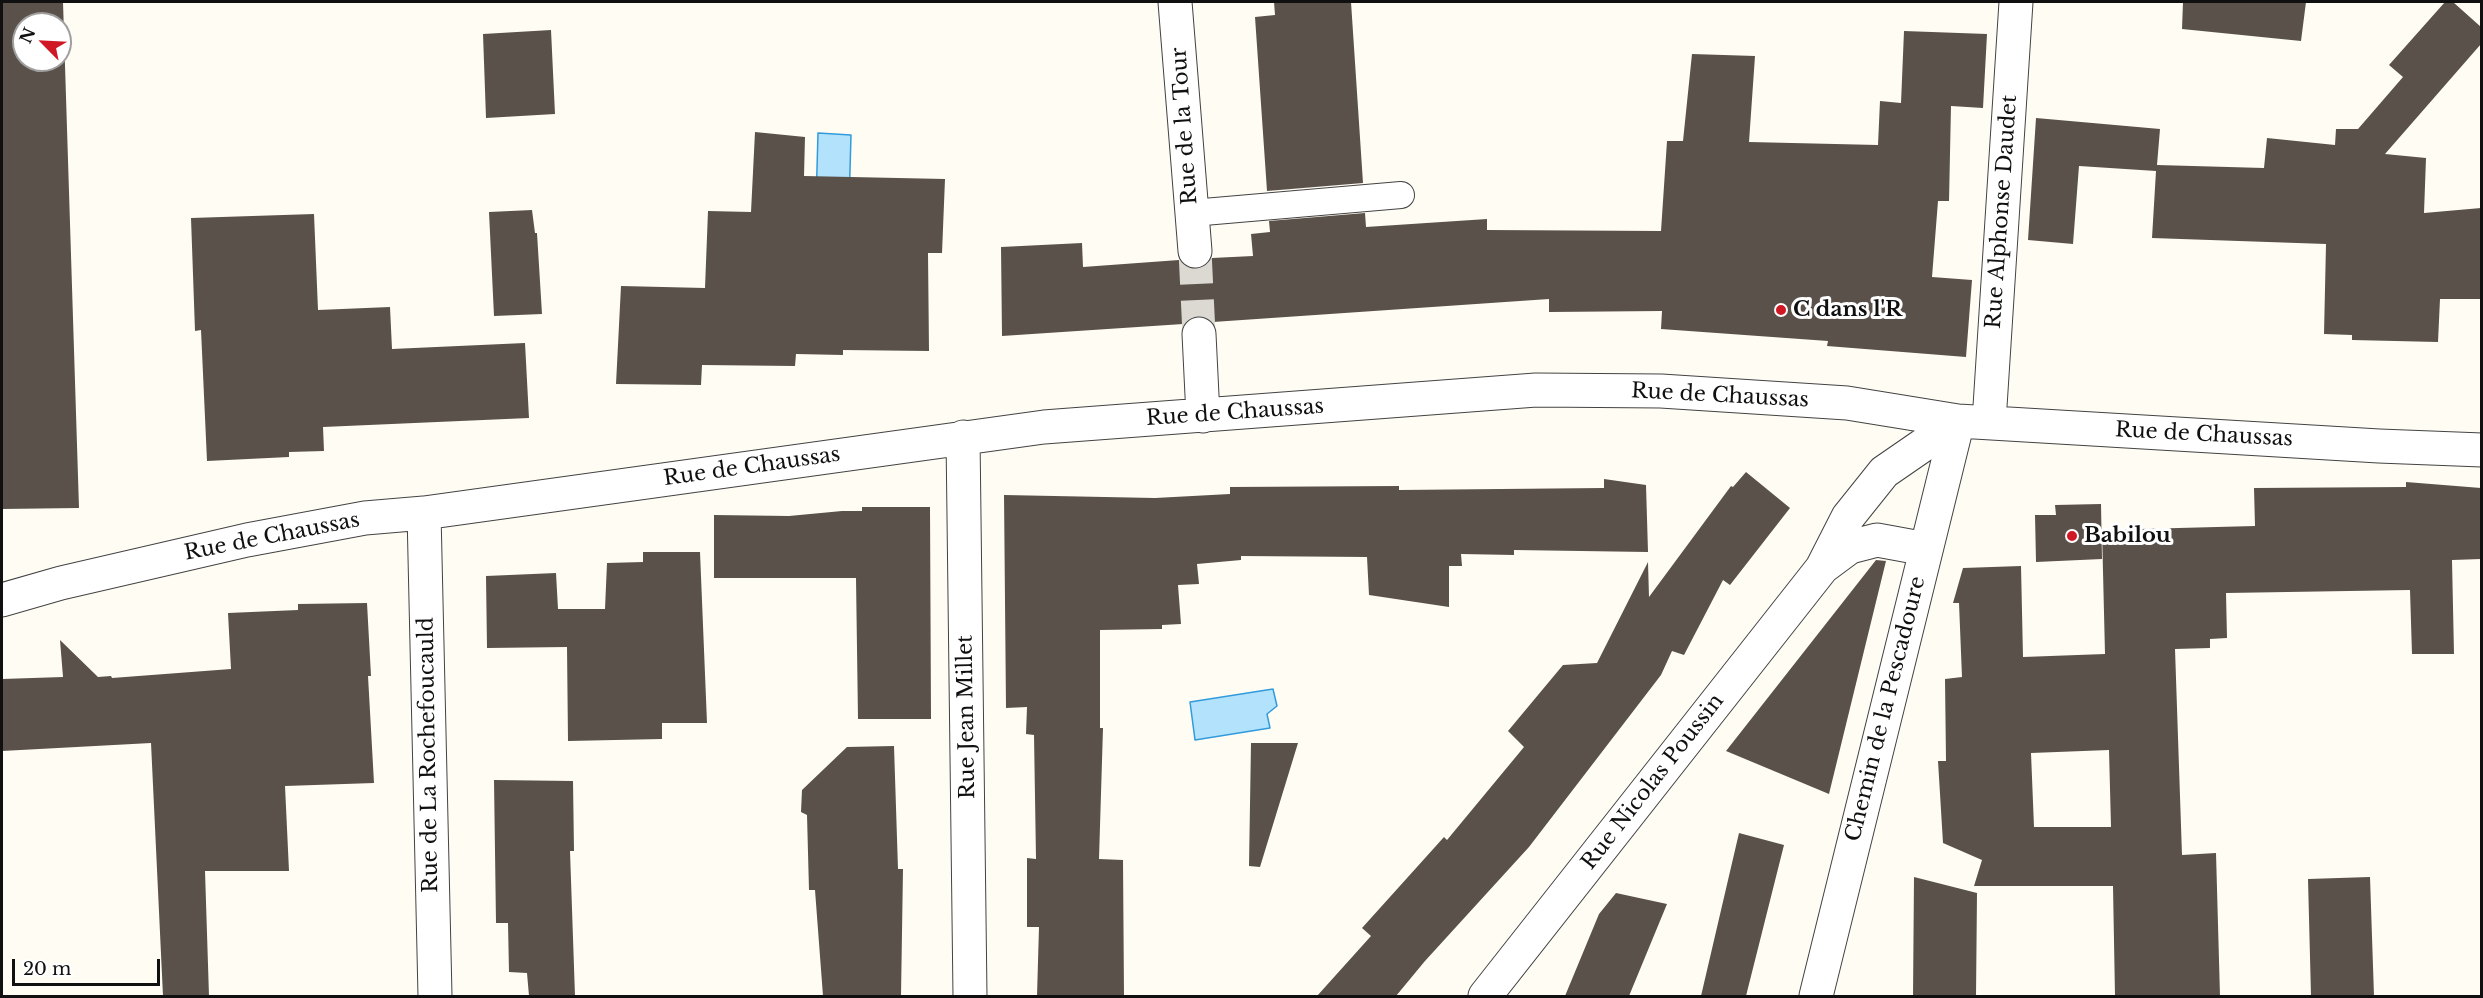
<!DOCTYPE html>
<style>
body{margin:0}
#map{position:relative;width:2483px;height:998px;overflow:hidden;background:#fffcf3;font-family:"Libre Baskerville",serif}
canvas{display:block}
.frame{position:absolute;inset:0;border:3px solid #101010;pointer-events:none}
.north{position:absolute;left:12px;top:12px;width:60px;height:60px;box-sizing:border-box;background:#fff;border:2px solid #9f9f9f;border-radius:50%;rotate:294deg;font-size:16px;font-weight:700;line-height:24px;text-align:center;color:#101010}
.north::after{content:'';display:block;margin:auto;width:21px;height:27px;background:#d01825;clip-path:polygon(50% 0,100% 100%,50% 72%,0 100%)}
.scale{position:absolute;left:12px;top:959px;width:148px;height:27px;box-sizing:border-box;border:3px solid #101010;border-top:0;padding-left:8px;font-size:18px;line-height:21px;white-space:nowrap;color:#101010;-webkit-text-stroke:4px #fff;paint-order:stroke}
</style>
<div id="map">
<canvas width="2483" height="998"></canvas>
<div class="frame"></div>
<div class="north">N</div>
<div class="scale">20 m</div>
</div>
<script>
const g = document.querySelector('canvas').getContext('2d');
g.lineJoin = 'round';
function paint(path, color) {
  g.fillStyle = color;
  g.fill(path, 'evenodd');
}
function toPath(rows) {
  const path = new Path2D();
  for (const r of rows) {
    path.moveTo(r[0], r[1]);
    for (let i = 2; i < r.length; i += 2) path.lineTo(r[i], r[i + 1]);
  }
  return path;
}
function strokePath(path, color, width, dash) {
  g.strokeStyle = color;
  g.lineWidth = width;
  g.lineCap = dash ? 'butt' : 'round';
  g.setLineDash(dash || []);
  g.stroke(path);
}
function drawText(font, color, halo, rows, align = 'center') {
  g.font = font + ' "Libre Baskerville",serif';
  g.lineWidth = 6;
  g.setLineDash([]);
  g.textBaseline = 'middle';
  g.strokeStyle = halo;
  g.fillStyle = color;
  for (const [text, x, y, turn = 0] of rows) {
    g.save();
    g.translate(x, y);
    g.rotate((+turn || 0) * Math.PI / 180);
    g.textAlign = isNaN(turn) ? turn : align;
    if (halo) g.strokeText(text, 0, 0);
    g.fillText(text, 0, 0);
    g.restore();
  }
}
const water = toPath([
 [818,133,851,135,849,205,816,204,818,133],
 [1273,689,1277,706,1267,714,1270,728,1195,740,1190,702,1273,689]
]);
paint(water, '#b2e2fc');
strokePath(water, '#319bdb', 1.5);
paint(toPath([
 [2,2,63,2,79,508,2,509],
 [24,24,60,24,60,60,24,60],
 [1274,2,1351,2,1363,183,1267,191,1255,17,1275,15],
 [2183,2,2306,2,2301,41,2182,29],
 [2445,2,2453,2,2481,27,2481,44,2385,154,2426,158,2424,213,2481,208,2481,299,2440,299,2438,342,2352,340,2352,335,2324,334,2326,244,2152,238,2156,171,2079,166,2073,244,2028,240,2036,118,2160,129,2157,165,2264,168,2267,138,2335,145,2336,129,2358,129,2403,77,2389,65],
 [551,30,555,114,486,118,483,34],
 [1904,31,1987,34,1983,108,1951,106,1949,201,1938,201,1932,277,1972,280,1966,357,1827,346,1828,341,1661,329,1662,311,1549,312,1549,299,1213,322,1207,317,1198,315,1189,318,1183,324,1002,336,1001,247,1082,243,1083,267,1179,260,1186,268,1196,270,1206,266,1212,258,1253,256,1251,234,1270,232,1269,221,1365,213,1366,227,1487,219,1487,230,1661,231,1667,141,1683,141,1692,54,1755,56,1749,142,1878,145,1880,101,1901,103],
 [755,132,805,137,804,176,945,179,942,253,928,253,929,351,843,350,843,355,796,354,795,366,702,365,701,385,616,384,621,286,705,288,708,211,751,212],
 [532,210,535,233,537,233,542,314,494,316,489,212],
 [314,214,318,310,390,307,392,349,525,343,529,418,323,427,324,451,289,452,289,457,207,461,201,330,195,331,191,218],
 [1746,472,1790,508,1730,585,1723,580,1684,655,1672,651,1661,675,1529,847,1425,961,1396,996,1317,996,1371,936,1362,928,1444,837,1447,840,1524,747,1508,731,1563,665,1597,663,1648,562,1649,597,1731,486,1733,487],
 [1604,479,1646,485,1648,552,1514,550,1514,555,1461,554,1462,566,1449,566,1449,607,1369,595,1367,557,1241,556,1241,560,1197,564,1199,584,1178,585,1181,624,1162,625,1162,629,1100,630,1100,728,1103,728,1099,859,1123,860,1124,996,1037,996,1039,927,1027,927,1027,858,1036,859,1034,735,1026,734,1027,707,1006,708,1004,495,1155,498,1230,494,1230,487,1399,486,1399,490,1604,488],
 [2406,482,2481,488,2481,559,2452,560,2454,654,2412,654,2410,590,2226,593,2227,638,2210,639,2210,648,2175,649,2182,855,2216,853,2220,996,2115,996,2113,886,1974,886,1982,860,1943,843,1938,761,1946,761,1945,679,1962,677,1959,603,1953,603,1963,568,2021,566,2023,657,2105,654,2102,530,2255,526,2254,488,2406,487],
 [2109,750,2111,827,2034,827,2031,753],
 [2101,504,2102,559,2036,562,2035,515,2056,515,2055,505],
 [862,507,930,507,931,719,858,719,856,578,714,578,714,515,789,516,842,511,862,511],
 [643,552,700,552,707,723,662,723,662,739,568,741,567,647,487,648,486,576,556,573,558,609,605,609,607,563,643,562],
 [1876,560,1886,561,1829,794,1726,751],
 [367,603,371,676,368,676,374,783,285,786,289,871,205,871,209,996,163,996,151,743,2,751,2,679,63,677,60,640,98,677,111,676,112,678,231,669,228,613,298,610,298,604],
 [1251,743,1298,743,1260,867,1249,866],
 [894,746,898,869,903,869,901,996,823,996,815,890,809,890,807,815,801,812,802,790,847,747],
 [494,780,573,781,574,851,570,851,575,996,529,996,527,973,509,972,508,923,496,923],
 [1739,833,1784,845,1746,996,1701,996],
 [1914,877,1977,893,1976,996,1913,996],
 [2370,877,2374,996,2311,996,2308,879],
 [1616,893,1667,904,1629,996,1565,996,1599,914]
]), '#5a514b');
strokePath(toPath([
 [1195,251,1199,334]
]), '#dbd9d1', 33, [33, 16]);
const service = toPath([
 [1192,213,1401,195]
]);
const minor = toPath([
 [1175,2,1195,251],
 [1199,334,1203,416],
 [1989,422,2016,2],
 [963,437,970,996],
 [424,513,435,996],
 [1823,567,1850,547,1877,540,1926,549],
 [2,600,61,583,247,540,365,518,424,513,1044,427,1536,390,1661,391,1847,403,1958,421,2379,446,2482,450],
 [1485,996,1822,568,1848,517,1884,472,1958,421],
 [1816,996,1958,421]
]);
strokePath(service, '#434343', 28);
strokePath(minor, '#434343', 35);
strokePath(service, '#fff', 26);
strokePath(minor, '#fff', 33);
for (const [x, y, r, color] of [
 [1781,310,6,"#d01825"],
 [2072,536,6,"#d01825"]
]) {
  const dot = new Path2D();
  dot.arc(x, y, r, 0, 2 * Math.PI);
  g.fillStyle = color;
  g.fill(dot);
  strokePath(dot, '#fff', 2);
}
drawText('21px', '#101010', '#fff', [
 ["Rue de la Tour",1185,126,-94],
 ["Rue Alphonse Daudet",2002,212,-86],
 ["Rue de Chaussas",1720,396,3],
 ["Rue de Chaussas",1235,413,-4],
 ["Rue de Chaussas",2204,435,3],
 ["Rue de Chaussas",752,467,-8],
 ["Rue de Chaussas",272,537,-11],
 ["Chemin de la Pescadoure",1886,709,-76],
 ["Rue Jean Millet",967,717,-91],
 ["Rue de La Rochefoucauld",429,755,-91],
 ["Rue Nicolas Poussin",1653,782,-52]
]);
drawText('bold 21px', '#101010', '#fff', [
 ["C dans l'R",1793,310],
 ["Babilou",2084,536]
], 'left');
</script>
